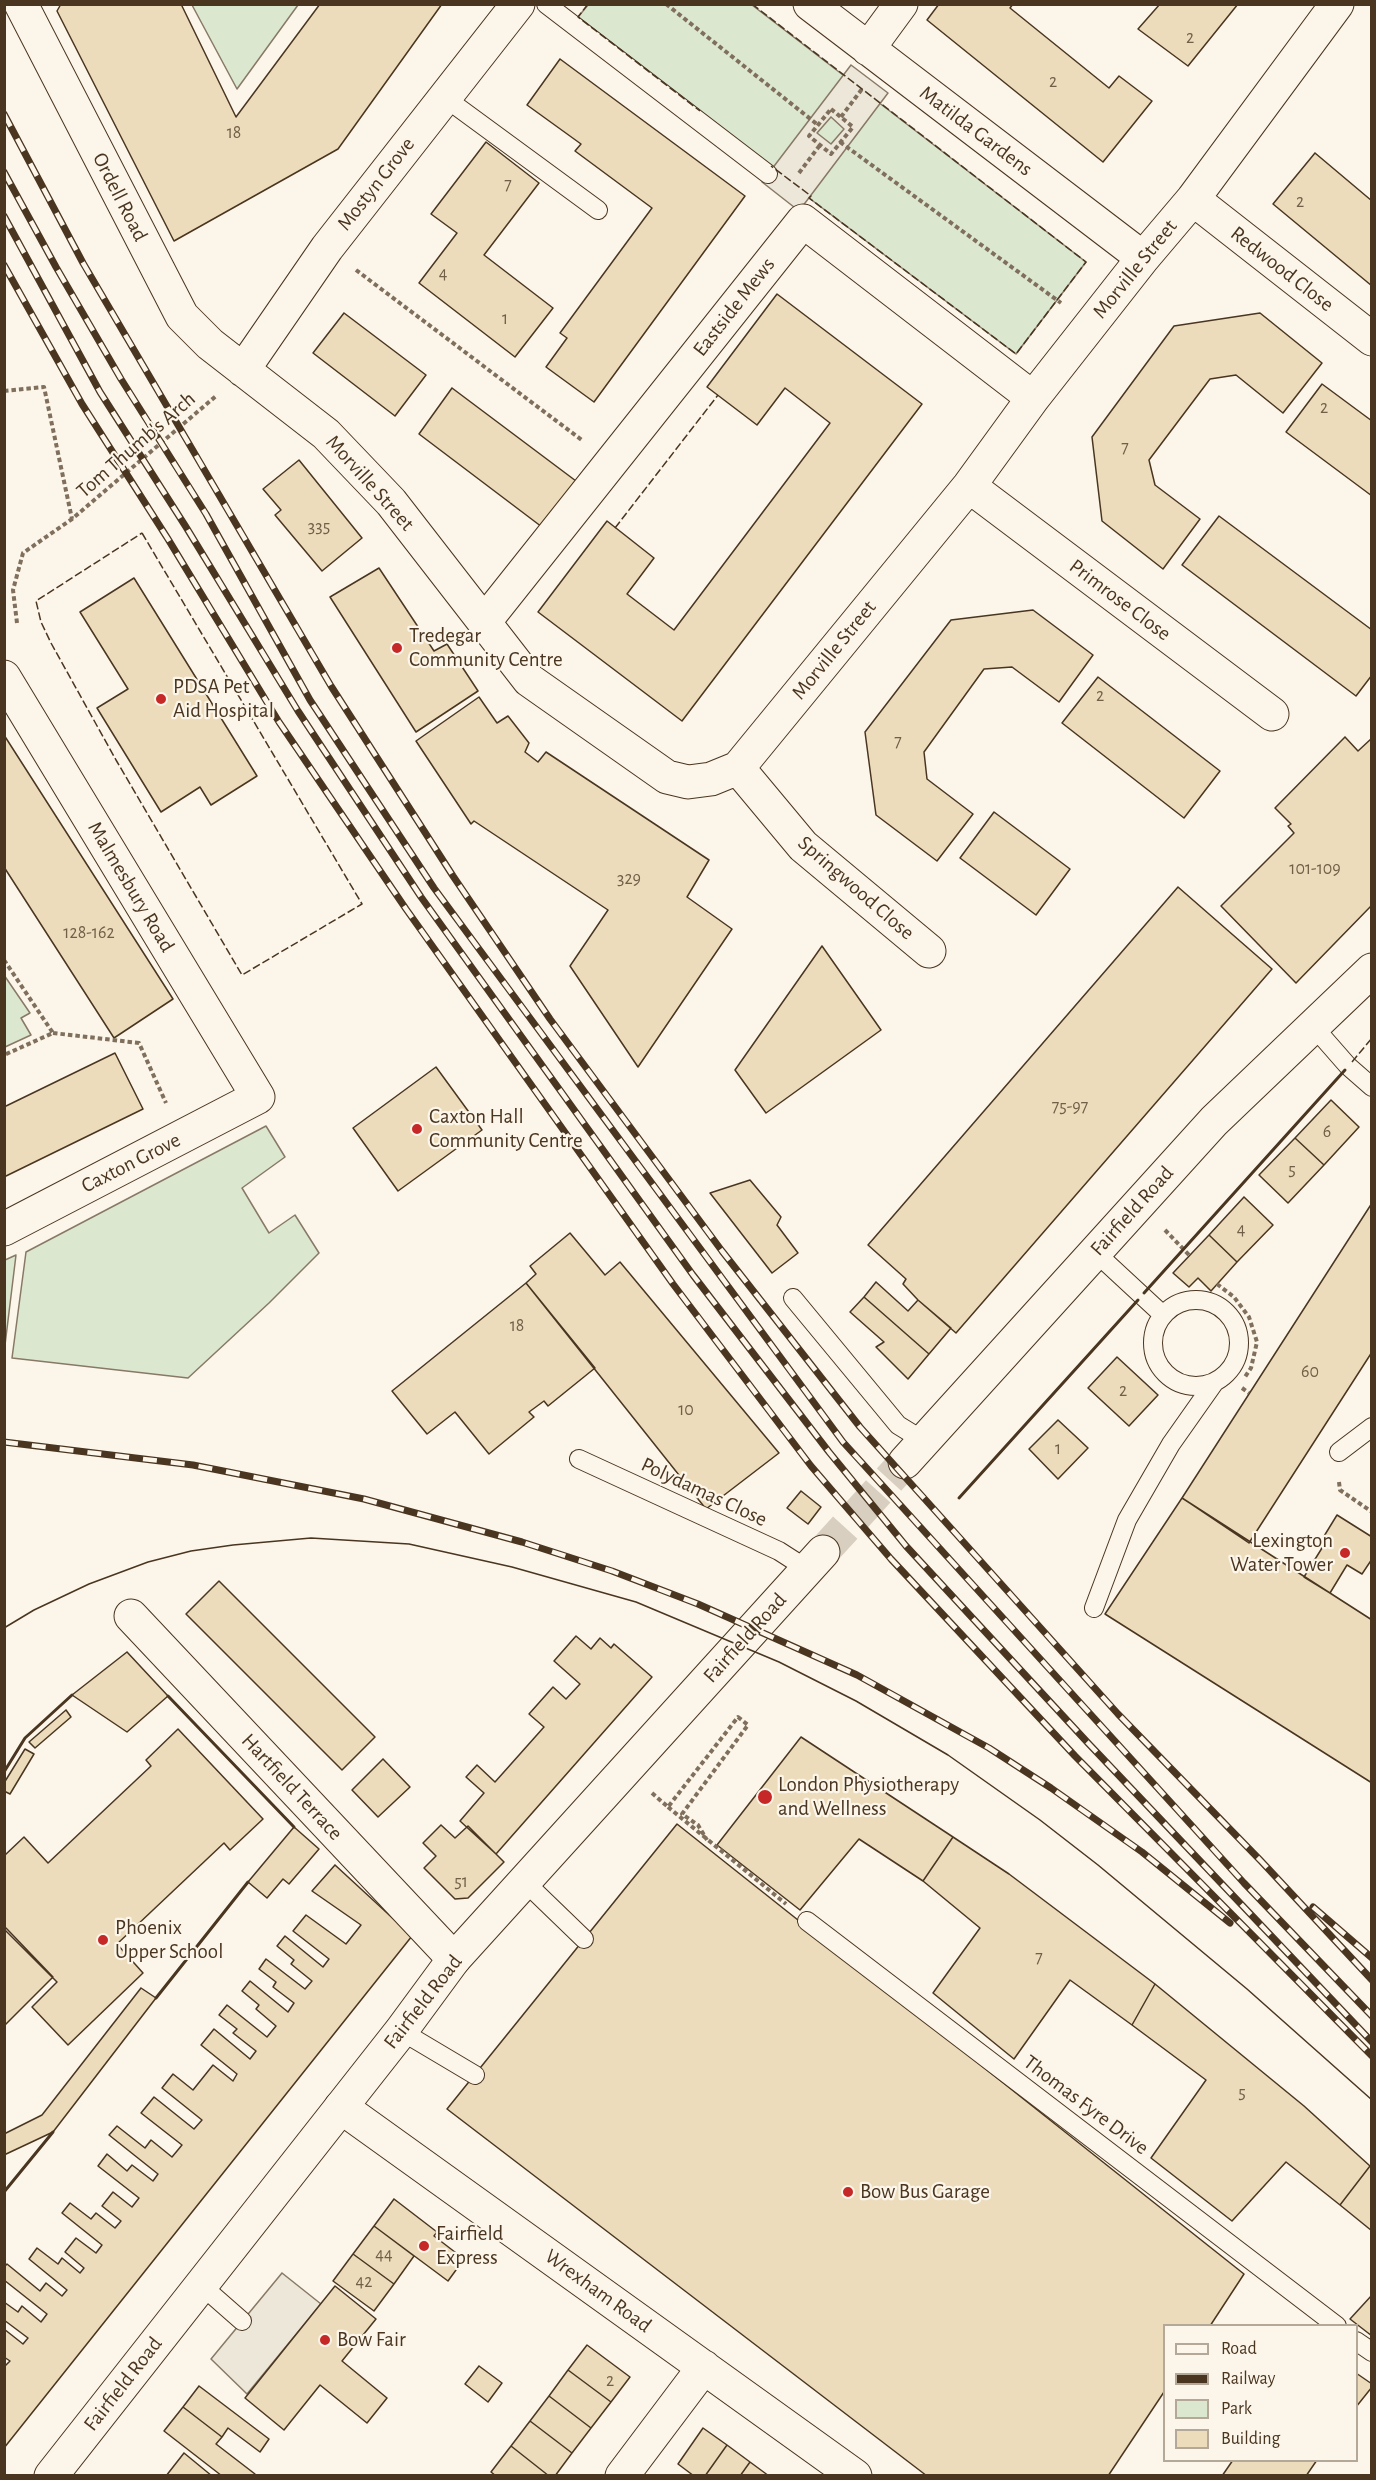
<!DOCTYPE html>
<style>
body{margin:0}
#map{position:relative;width:1376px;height:2480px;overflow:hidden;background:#fbf6e9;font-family:"Alegreya Sans",sans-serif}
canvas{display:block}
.frame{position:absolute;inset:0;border:6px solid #4a3520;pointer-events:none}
.legend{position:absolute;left:1163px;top:2324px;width:195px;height:138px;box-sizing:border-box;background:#fbf6e9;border:2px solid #b4a999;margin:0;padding:8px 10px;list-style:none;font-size:18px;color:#4a3520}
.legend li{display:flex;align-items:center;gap:12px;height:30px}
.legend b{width:30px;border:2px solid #b4a999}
</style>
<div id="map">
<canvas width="1376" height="2480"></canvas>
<div class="frame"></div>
<ul class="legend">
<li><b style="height:8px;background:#fbf6e9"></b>Road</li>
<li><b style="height:8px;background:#4a3520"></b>Railway</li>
<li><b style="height:16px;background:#dce7d0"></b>Park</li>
<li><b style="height:16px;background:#ecdcbc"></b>Building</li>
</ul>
</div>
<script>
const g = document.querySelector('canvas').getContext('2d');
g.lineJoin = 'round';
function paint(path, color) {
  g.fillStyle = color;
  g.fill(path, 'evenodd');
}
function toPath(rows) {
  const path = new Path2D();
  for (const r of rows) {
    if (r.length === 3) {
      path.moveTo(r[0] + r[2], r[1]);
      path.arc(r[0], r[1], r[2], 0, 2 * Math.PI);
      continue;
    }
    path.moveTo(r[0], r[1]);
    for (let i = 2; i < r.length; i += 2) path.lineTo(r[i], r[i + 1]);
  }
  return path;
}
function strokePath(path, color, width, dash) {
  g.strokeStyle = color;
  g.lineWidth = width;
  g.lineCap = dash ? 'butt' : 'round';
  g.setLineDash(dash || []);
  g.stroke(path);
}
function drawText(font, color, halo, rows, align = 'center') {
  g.font = font + ' "Alegreya Sans",sans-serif';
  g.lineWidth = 4.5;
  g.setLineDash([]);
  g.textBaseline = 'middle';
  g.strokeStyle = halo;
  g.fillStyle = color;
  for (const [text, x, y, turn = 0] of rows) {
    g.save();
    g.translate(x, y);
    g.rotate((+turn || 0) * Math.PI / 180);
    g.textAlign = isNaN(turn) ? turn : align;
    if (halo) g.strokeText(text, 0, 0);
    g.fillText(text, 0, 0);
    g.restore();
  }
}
const green = toPath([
 [192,5,298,5,237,89,192,5],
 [588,5,752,5,1086,262,1016,354,809,198,810,196,578,17,588,5],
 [4,975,30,1013,21,1018,31,1035,5,1047,4,975],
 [266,1126,285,1157,242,1188,269,1233,295,1215,319,1253,269,1303,188,1378,12,1358,26,1252,266,1126],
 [16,1255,5,1345,5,1260,16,1255]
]);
paint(green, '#dce7d0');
strokePath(green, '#887966', 1.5);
const parking = toPath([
 [851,65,888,93,799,211,762,182,851,65],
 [831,117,844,129,831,144,817,133,831,117],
 [282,2273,321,2304,247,2394,211,2359,282,2273]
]);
paint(parking, '#ede7d9');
strokePath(parking, '#887966', 1.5);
const building = toPath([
 [61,4,181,4,236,117,320,4,442,4,338,149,174,241,57,11,61,4],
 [939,4,1013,4,1010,8,1109,88,1119,76,1152,101,1103,162,927,20,939,4],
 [1160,4,1238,4,1188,66,1138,29,1160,4],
 [560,59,745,196,594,402,546,367,567,338,560,333,652,208,575,151,581,144,527,105,560,59],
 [486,142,539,183,484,255,553,308,515,357,419,283,457,233,431,214,486,142],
 [1315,153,1372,201,1372,286,1273,204,1315,153],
 [777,294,922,404,682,721,538,612,607,521,654,558,627,594,674,630,830,423,785,388,757,425,707,387,777,294],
 [344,313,426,375,395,416,313,353,344,313],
 [1260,313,1322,363,1283,413,1236,375,1210,379,1149,460,1155,485,1200,519,1163,569,1102,521,1092,437,1174,326,1260,313],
 [1322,384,1372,421,1372,496,1286,432,1322,384],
 [452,388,576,481,542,527,419,434,452,388],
 [299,460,362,538,322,571,275,515,281,510,263,489,299,460],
 [1219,516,1372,630,1372,675,1356,696,1182,565,1219,516],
 [379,568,434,651,447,644,478,691,416,732,330,597,379,568],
 [134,578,257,776,211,805,200,787,161,812,97,708,128,689,80,612,134,578],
 [1033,610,1093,655,1059,702,1012,667,984,669,924,752,927,779,973,814,937,861,876,815,865,732,951,620,1033,610],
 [1098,677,1220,771,1184,818,1062,723,1098,677],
 [479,697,497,723,508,716,529,743,525,752,538,762,546,752,709,860,687,897,732,929,638,1067,570,966,608,910,474,821,471,824,416,741,479,697],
 [4,735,173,999,114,1038,4,867,4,735],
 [1345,737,1358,751,1372,738,1372,905,1296,983,1221,906,1294,833,1288,826,1291,824,1275,808,1345,737],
 [994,812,1070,869,1036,915,960,858,994,812],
 [1178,887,1272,969,956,1333,918,1300,903,1284,906,1279,868,1245,1178,887],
 [822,946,881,1030,766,1113,735,1070,822,946],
 [115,1053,143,1109,4,1177,4,1107,115,1053],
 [436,1067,482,1130,398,1191,353,1128,436,1067],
 [1331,1100,1359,1127,1324,1165,1295,1138,1331,1100],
 [1295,1138,1324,1165,1288,1203,1259,1175,1295,1138],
 [750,1180,781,1217,777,1225,798,1253,772,1273,710,1193,750,1180],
 [1244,1197,1273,1225,1237,1262,1209,1235,1244,1197],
 [1372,1203,1372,1352,1249,1543,1182,1498,1372,1203],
 [570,1233,605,1275,620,1262,779,1453,706,1509,526,1283,536,1274,530,1266,570,1233],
 [1209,1235,1237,1262,1211,1291,1198,1278,1189,1287,1173,1273,1209,1235],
 [876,1282,908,1311,918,1300,951,1328,929,1354,864,1297,876,1282],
 [526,1283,595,1368,548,1406,544,1401,529,1412,534,1417,489,1454,455,1412,427,1434,392,1391,526,1283],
 [864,1297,929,1354,908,1379,876,1347,884,1342,850,1312,864,1297],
 [1117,1357,1158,1395,1129,1426,1088,1388,1117,1357],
 [1058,1420,1088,1448,1058,1479,1029,1449,1058,1420],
 [801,1491,821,1507,808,1524,787,1508,801,1491],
 [1182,1498,1372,1620,1372,1783,1105,1614,1182,1498],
 [1337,1515,1372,1537,1372,1559,1362,1574,1347,1565,1330,1593,1304,1577,1322,1548,1318,1546,1337,1515],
 [219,1581,375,1737,342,1770,186,1614,219,1581],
 [576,1636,591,1649,600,1638,611,1648,614,1644,652,1677,496,1854,460,1821,484,1793,466,1777,477,1765,495,1782,544,1727,529,1714,553,1687,566,1699,580,1684,554,1661,576,1636],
 [127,1652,168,1696,127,1732,72,1695,127,1652],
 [66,1710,71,1717,35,1748,29,1742,66,1710],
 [178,1729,263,1819,230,1850,224,1843,117,1944,143,1973,68,2045,32,2007,57,1982,4,1929,4,1856,24,1837,48,1863,151,1766,146,1760,178,1729],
 [801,1737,953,1837,923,1881,859,1839,800,1910,717,1845,801,1737],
 [25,1749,34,1754,10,1794,4,1791,4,1783,25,1749],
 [383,1759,410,1787,378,1817,352,1790,383,1759],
 [677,1824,1244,2274,1210,2326,1164,2326,1164,2392,1108,2476,927,2476,447,2109,677,1824],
 [441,1825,455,1838,468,1826,504,1862,468,1898,455,1899,424,1868,436,1856,423,1843,441,1825],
 [294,1827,319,1849,289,1884,283,1879,267,1898,248,1882,294,1827],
 [953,1837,1009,1874,1155,1984,1132,2025,1070,1980,1014,2059,933,1993,980,1928,923,1881,953,1837],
 [335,1865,412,1936,4,2448,4,2367,10,2361,4,2357,4,2329,23,2344,28,2338,4,2320,4,2302,18,2312,22,2306,41,2322,47,2314,4,2280,4,2267,7,2264,40,2291,46,2283,62,2296,67,2290,29,2259,37,2248,58,2264,62,2258,80,2273,84,2268,65,2252,76,2238,96,2253,102,2245,62,2213,70,2203,91,2219,96,2213,115,2228,121,2221,102,2206,113,2192,132,2207,139,2198,98,2166,107,2154,127,2171,132,2165,153,2181,158,2174,109,2135,117,2126,145,2148,151,2140,172,2157,182,2145,141,2113,154,2097,194,2129,202,2120,162,2088,173,2074,193,2090,213,2065,233,2081,237,2074,201,2045,214,2029,250,2059,256,2051,233,2033,237,2029,219,2015,227,2005,267,2037,276,2026,256,2009,259,2005,242,1991,250,1981,288,2012,294,2003,273,1987,276,1982,259,1969,266,1959,305,1989,312,1981,291,1964,294,1960,277,1946,285,1936,323,1967,329,1959,293,1931,306,1915,346,1944,361,1925,312,1891,335,1865],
 [6,1928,53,1977,4,2026,4,1929,6,1928],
 [1155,1984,1304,2106,1370,2166,1340,2205,1286,2162,1232,2221,1151,2158,1206,2080,1132,2025,1155,1984],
 [141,1988,156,1998,53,2132,4,2155,4,2134,42,2115,141,1988],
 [1370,2166,1372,2167,1372,2231,1340,2205,1370,2166],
 [394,2199,437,2232,434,2236,464,2259,448,2281,374,2226,394,2199],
 [374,2226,414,2256,394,2284,353,2254,374,2226],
 [353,2254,394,2284,374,2311,333,2281,353,2254],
 [335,2286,376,2319,342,2361,387,2398,367,2423,320,2385,284,2430,245,2398,335,2286],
 [1372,2295,1372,2336,1350,2319,1372,2295],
 [587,2345,630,2377,611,2402,568,2370,587,2345],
 [479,2366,502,2383,488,2402,465,2384,479,2366],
 [568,2370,611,2402,591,2428,549,2396,568,2370],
 [1356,2373,1372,2384,1372,2387,1356,2407,1356,2373],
 [199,2386,269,2439,260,2452,228,2428,222,2437,183,2407,199,2386],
 [549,2396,591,2428,572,2453,530,2421,549,2396],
 [183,2407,222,2437,216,2444,255,2474,254,2476,222,2476,164,2431,183,2407],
 [530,2421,572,2453,555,2476,549,2476,511,2446,530,2421],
 [703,2428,727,2445,705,2476,694,2476,678,2464,703,2428],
 [727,2445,750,2462,740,2476,705,2476,727,2445],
 [511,2446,549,2476,496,2476,491,2472,511,2446],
 [184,2453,212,2476,166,2476,184,2453],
 [1233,2460,1317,2460,1306,2476,1222,2476,1233,2460],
 [750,2462,769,2476,740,2476,750,2462]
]);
paint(building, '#ecdcbc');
strokePath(building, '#4a3520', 1.5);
strokePath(toPath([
 [823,1552,905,1462]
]), '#d8cfc1', 33, [33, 16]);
const service = toPath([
 [546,4,768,174],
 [444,97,598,210],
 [1313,1026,1348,1066,1372,1087],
 [1095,1252,1163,1315],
 [793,1298,898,1425,924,1441],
 [1196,1343,43],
 [1339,1452,1372,1427],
 [579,1459,779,1551,807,1569],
 [1094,1608,1127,1520,1171,1444,1214,1383],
 [525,1882,584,1939],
 [807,1921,1337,2326],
 [401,2031,475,2075],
 [201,2285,242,2321],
 [1356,2341,1372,2352]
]);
const minor = toPath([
 [21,4,182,316,210,344,326,434,391,502,529,680,667,777,688,782,711,779,738,768,969,486,1033,398,1143,258,1193,199,1337,4],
 [810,4,1143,258],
 [868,49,901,4],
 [1193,199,1372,339],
 [243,370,327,248,518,4],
 [969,486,1272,714],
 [485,621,803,221,1033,398],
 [4,677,258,1097,4,1229],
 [738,768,803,846,929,951],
 [131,1616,454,1959],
 [341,2107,855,2476],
 [622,2476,704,2367]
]);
const secondary = toPath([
 [905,1462,1214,1121,1372,970],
 [51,2476,401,2031,454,1959,823,1552]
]);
strokePath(service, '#4a3520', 20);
strokePath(minor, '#4a3520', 35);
strokePath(secondary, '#4a3520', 35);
strokePath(toPath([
 [666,4,818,125],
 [831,109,853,127,831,154,809,136,831,109],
 [841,117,862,89],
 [840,142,1061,303],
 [799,173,820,145],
 [356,270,583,441],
 [4,391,44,387,72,519],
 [17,623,13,590,23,553,72,519,216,396],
 [4,960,53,1033,4,1055],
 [53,1033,139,1043,166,1103],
 [1165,1230,1190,1256],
 [1217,1284,1234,1297,1249,1317,1257,1342,1251,1368,1245,1377],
 [1242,1388,1249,1393],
 [1339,1482,1340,1490,1372,1512],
 [652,1793,668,1807,738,1717,748,1725,682,1814,698,1825,707,1840],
 [668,1807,786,1904]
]), '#7f6f5c', 4, [4.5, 3]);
strokePath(service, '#fbf6e9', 18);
strokePath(minor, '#fbf6e9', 33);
strokePath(secondary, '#fbf6e9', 33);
strokePath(toPath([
 [4,1628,34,1610,89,1584,148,1562,191,1551,233,1545,311,1538,409,1544,512,1567,636,1602,779,1662,856,1701,948,1755,1040,1820,1098,1865,1247,1989,1372,2100]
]), '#4a3520', 1.5);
const rail = toPath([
 [4,114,83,263,331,686,453,876,550,1019,722,1251,860,1427,1118,1714,1261,1861,1372,1980],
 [4,172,56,267,121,379,206,514,310,700,434,888,843,1442,1244,1883,1372,2016],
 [4,216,100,392,186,527,298,711,421,897,693,1275,829,1452,906,1546,1088,1743,1372,2042],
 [4,265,82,404,168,539,279,722,406,909,673,1284,811,1466,891,1559,1075,1756,1372,2056],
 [4,1442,193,1465,364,1499,522,1542,612,1571,698,1604,857,1675,989,1748,1051,1788,1142,1852,1230,1923],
 [1313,1907,1372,1958]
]);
strokePath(rail, '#4a3520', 7);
strokePath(rail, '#fbf6e9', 4.5, [14]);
strokePath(toPath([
 [588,4,578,17,700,111],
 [752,4,1086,262,1016,354,809,198,811,196,771,166],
 [615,528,718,395],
 [142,533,362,904,242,975,116,760,51,643,41,622,36,601,142,533],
 [1352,1062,1372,1038]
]), '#4a3520', 1.5, [8, 3]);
strokePath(toPath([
 [1144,1293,1345,1070],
 [959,1498,1138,1300],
 [168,1696,294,1827],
 [4,1772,25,1738,72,1695],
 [156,1998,248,1882],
 [4,2192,53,2132]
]), '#4a3520', 3);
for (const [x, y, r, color] of [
 [397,648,6,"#c62828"],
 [161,699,6,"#c62828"],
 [417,1129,6,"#c62828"],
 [1345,1553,6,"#c62828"],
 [765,1797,8,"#c62828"],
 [103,1940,6,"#c62828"],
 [848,2192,6,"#c62828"],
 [424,2246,6,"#c62828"],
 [325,2340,6,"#c62828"]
]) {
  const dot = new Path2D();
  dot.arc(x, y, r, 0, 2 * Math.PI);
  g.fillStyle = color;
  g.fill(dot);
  strokePath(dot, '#fbf6e9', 2);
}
drawText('18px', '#725f47', null, [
 ["2",1190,38],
 ["2",1053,82],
 ["18",234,133],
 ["7",508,185],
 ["2",1300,202],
 ["4",443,274],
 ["1",505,319],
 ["2",1324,408],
 ["7",1125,448],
 ["335",319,527],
 ["2",1100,696],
 ["7",898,742],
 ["101-109",1315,869],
 ["329",629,879],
 ["128-162",89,933],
 ["75-97",1070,1107],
 ["6",1327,1132],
 ["5",1292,1170],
 ["4",1241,1230],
 ["18",517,1326],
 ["60",1310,1372],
 ["2",1123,1391],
 ["10",686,1410],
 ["1",1058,1449],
 ["51",461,1882],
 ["7",1039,1958],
 ["5",1242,2093],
 ["44",384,2255],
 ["42",364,2282],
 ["2",610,2381]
]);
drawText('21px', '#4a3520', '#fbf6e9', [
 ["Matilda Gardens",976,131,37],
 ["Mostyn Grove",376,184,-52],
 ["Ordell Road",120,197,63],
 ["Morville Street",1135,269,-51],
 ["Redwood Close",1282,269,38],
 ["Eastside Mews",734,307,-52],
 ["Tom Thumb's Arch",136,445,-41],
 ["Morville Street",370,483,48],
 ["Primrose Close",1120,600,37],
 ["Morville Street",834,650,-51],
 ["Malmesbury Road",131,887,59],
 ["Springwood Close",856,888,41],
 ["Caxton Grove",131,1163,-27],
 ["Fairfield Road",1132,1211,-48],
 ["Polydamas Close",704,1492,25],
 ["Fairfield Road",745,1638,-48],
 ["Hartfield Terrace",292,1787,47],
 ["Fairfield Road",423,2002,-52],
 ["Thomas Fyre Drive",1086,2105,37],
 ["Wrexham Road",598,2291,36],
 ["Fairfield Road",123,2384,-52]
]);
drawText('21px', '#4a3520', '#fbf6e9', [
 ["Tredegar",409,636],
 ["Community Centre",409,660],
 ["PDSA Pet",173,687],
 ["Aid Hospital",173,711],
 ["Caxton Hall",429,1117],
 ["Community Centre",429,1141],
 ["Lexington",1333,1541,"right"],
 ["Water Tower",1333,1565,"right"],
 ["London Physiotherapy",778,1785],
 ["and Wellness",778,1809],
 ["Phoenix",115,1928],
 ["Upper School",115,1952],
 ["Bow Bus Garage",860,2192],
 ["Fairfield",436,2234],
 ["Express",436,2258],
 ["Bow Fair",337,2340]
], 'left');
</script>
